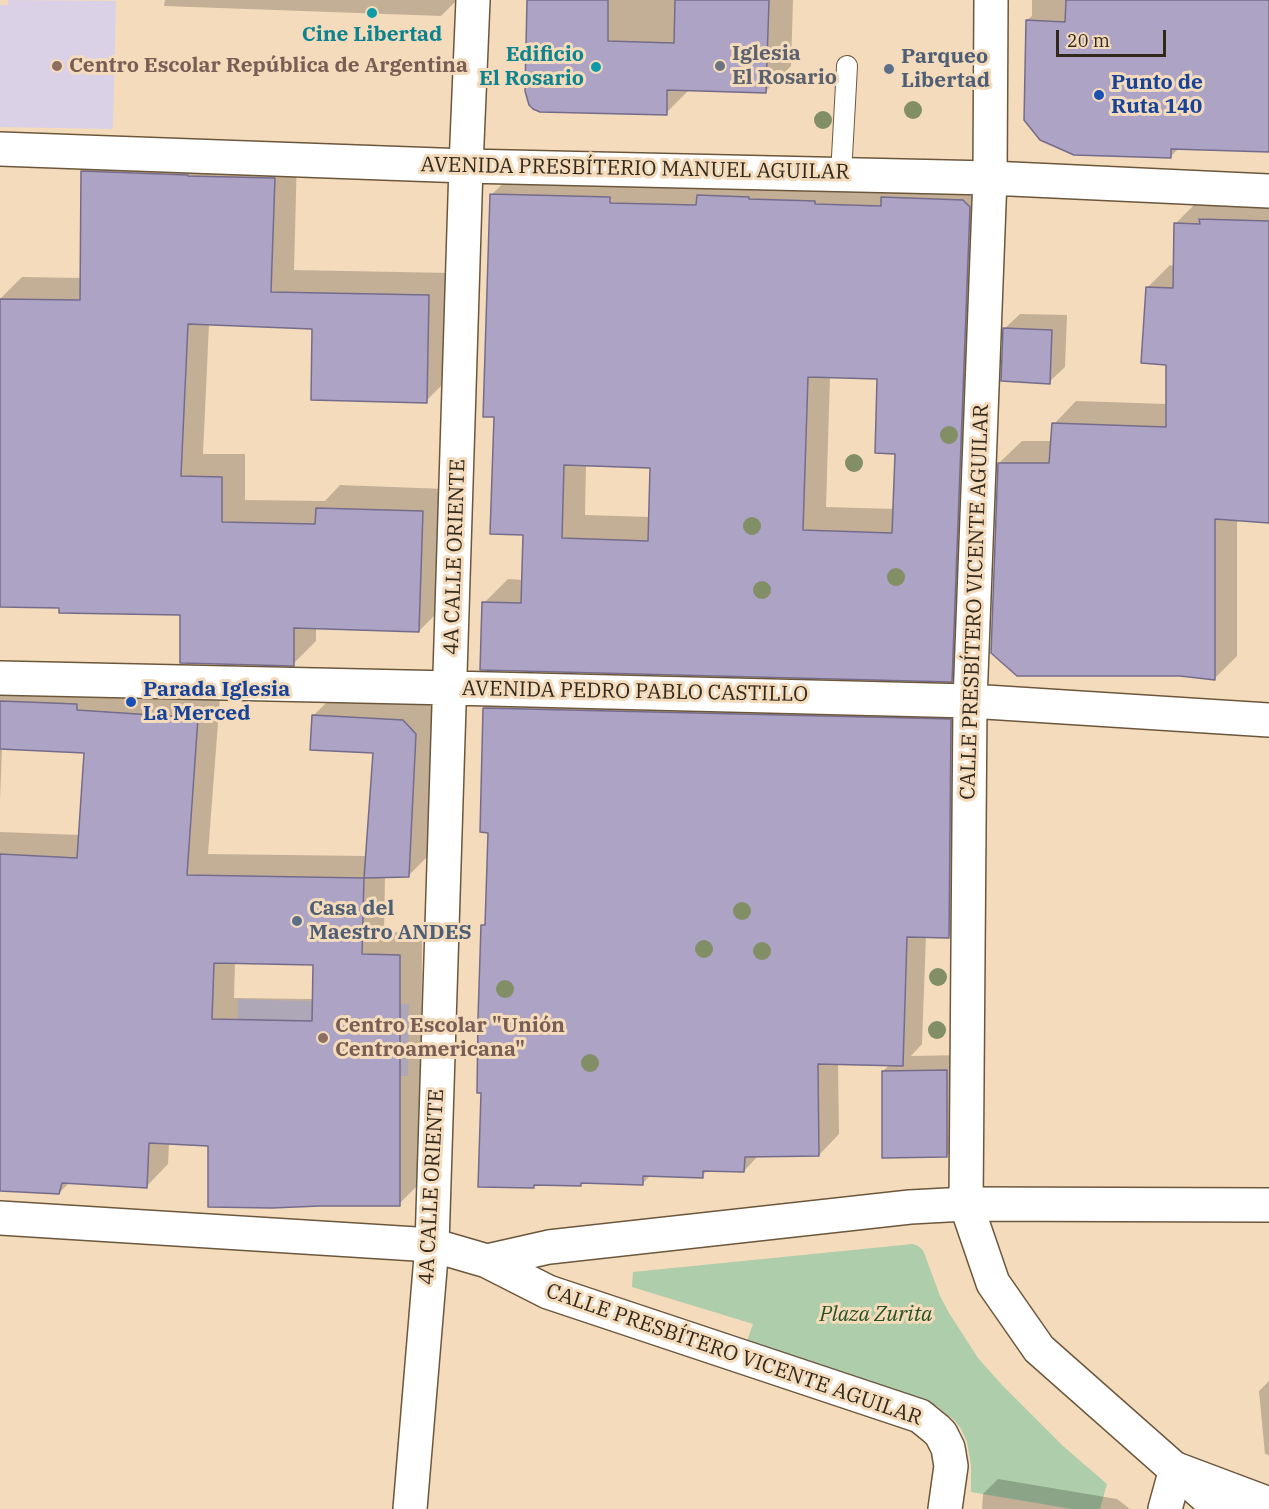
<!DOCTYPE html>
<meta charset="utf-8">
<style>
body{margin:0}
#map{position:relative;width:1269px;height:1509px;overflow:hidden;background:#f4dbbc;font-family:"IBM Plex Serif",serif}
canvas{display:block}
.scale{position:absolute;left:1056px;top:30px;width:110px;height:27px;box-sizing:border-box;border:3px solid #32291d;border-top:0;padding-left:8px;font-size:18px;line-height:21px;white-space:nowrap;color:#32291d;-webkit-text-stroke:4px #f4dbbc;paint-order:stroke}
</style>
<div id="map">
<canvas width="1269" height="1509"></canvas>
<div class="scale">20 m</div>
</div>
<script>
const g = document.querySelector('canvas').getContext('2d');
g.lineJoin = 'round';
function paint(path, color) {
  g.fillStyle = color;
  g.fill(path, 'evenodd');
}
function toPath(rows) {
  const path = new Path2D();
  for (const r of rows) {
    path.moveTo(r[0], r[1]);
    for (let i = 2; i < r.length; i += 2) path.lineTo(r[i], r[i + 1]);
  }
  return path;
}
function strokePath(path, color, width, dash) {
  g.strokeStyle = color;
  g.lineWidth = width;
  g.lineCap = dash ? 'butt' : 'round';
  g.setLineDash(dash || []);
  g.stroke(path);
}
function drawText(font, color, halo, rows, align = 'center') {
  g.font = font + ' "IBM Plex Serif",serif';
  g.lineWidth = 6;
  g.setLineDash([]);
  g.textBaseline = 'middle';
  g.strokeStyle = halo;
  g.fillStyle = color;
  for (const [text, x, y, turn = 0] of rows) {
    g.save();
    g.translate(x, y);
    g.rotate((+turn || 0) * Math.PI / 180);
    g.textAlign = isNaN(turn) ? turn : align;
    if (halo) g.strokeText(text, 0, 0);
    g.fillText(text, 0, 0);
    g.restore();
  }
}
paint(toPath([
 [8,0,116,1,113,129,0,127,0,5,8,5],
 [238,999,409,1004,408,1076,237,1072]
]), '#dad1e6');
paint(toPath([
 [913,1244,918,1246,923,1250,940,1296,949,1313,978,1358,1002,1385,1063,1446,1107,1484,1100,1509,1072,1509,971,1492,971,1465,967,1442,961,1429,955,1421,937,1406,747,1341,753,1324,632,1287,633,1272]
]), '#aecdaa');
paint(toPath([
 [165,0,457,0,441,16,164,6],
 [528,0,793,0,791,66,766,91,690,89,666,113],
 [1032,0,1269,0,1269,150,1179,148,1170,157,1027,20,1032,16],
 [106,148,297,156,294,270,451,273,449,378,426,401,314,327,209,324,203,454,245,454,245,500,325,501,340,485,445,489,442,608,419,631,316,627,316,641,293,664,181,613,60,606,0,605,0,299,22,277,81,278,83,171],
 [516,171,987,177,975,657,951,680,484,603,508,579,523,580,525,534,495,415,492,194],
 [830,376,879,377,897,452,895,509,826,507],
 [586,464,652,467,650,517,585,515],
 [1269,198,1269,522,1237,520,1237,656,1215,678,999,463,1022,441,1052,441,1054,424,1076,401,1167,404,1168,363,1147,288,1170,265,1174,266,1175,224,1198,201],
 [1020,314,1067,315,1065,367,1049,382,1004,329],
 [0,679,220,697,208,854,367,856,374,751,314,715,337,692,426,697,438,710,431,853,408,876,385,876,384,932,422,933,421,1182,399,1204,209,1144,169,1143,168,1164,147,1186,70,1182,59,1193,0,1189,0,832,80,835,85,751,2,747,0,801],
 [235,962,314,964,314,999,234,998],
 [505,688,971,700,969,916,949,936,926,936,922,1044,911,1056,962,1055,962,1140,947,1156,883,1071,890,1064,838,1063,839,1134,819,1155,759,1155,744,1171,709,1169,702,1176,651,1175,643,1183,584,1182,581,1185,536,1184,534,1186,482,1092,483,925,487,921,490,831,485,708],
 [1269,1381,1269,1455,1265,1454,1259,1391],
 [998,1479,1117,1499,1130,1509,982,1509,983,1494]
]), '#0003');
const building = toPath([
 [527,0,608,0,608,41,674,43,675,0,769,0,766,93,667,90,667,115,540,112,533,109,529,105,525,91,527,0],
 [1066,0,1269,0,1269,152,1171,149,1171,158,1074,155,1040,140,1024,120,1026,20,1065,22,1066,0],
 [81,171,188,175,188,176,275,178,271,292,429,295,427,403,311,400,312,329,188,324,181,476,222,477,222,522,315,524,316,508,423,511,419,632,294,628,294,666,180,663,180,615,59,613,59,608,0,607,0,299,80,300,81,171],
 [490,194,610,197,610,203,696,205,697,195,749,197,749,199,815,201,815,204,881,206,881,197,963,200,970,207,952,682,480,670,482,602,521,603,523,535,490,534,494,417,483,417,490,194],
 [808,377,877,379,875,453,895,454,892,533,803,530,808,377],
 [564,465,650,468,648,541,562,538,564,465],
 [1199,219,1269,221,1269,523,1215,519,1215,680,1180,676,1017,676,991,653,998,463,1049,463,1052,423,1166,427,1166,365,1141,363,1146,287,1173,288,1174,223,1200,224,1199,219],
 [1003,328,1052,330,1050,384,1001,381,1003,328],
 [0,701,77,704,77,710,198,718,187,875,364,878,362,954,400,955,400,1206,320,1206,272,1208,208,1207,208,1146,149,1143,147,1188,62,1183,59,1194,0,1191,0,854,77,858,84,753,0,749,0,701],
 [214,963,313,965,312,1021,212,1019,214,963],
 [483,708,951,719,949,938,907,937,903,1066,818,1064,819,1156,745,1157,744,1172,703,1171,703,1178,643,1176,643,1185,581,1183,581,1186,534,1185,534,1188,478,1187,481,1093,477,1093,478,1018,481,925,485,925,488,833,480,832,483,708],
 [312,715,403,720,416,734,409,877,364,878,373,753,310,750,312,715],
 [947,1070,947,1157,882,1158,882,1071,947,1070]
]);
paint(building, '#ada3c5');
strokePath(building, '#756c8b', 1.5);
const lane = toPath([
 [841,175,847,66]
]);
const street = toPath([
 [466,166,473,0],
 [990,178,991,0],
 [0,1218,432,1245,487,1261,549,1247,910,1207,966,1204,1269,1205],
 [487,1261,548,1292,920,1416,936,1429,941,1434,948,1448,951,1466,945,1509],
 [1165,1509,1176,1469,1269,1504]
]);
const secondary = toPath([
 [0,149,466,166,990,178,1269,191],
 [990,178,970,701,966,1204,993,1283,1039,1349,1220,1509],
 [0,678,451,688,970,701,1269,720],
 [410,1509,432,1245,466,166]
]);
strokePath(lane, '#6c573c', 22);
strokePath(street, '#6c573c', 36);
strokePath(secondary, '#6c573c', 36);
strokePath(lane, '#fff', 20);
strokePath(street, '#fff', 33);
strokePath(secondary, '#fff', 33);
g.fillStyle = '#828f66';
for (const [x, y] of [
 [913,110],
 [823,120],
 [949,435],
 [854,463],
 [752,526],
 [896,577],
 [762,590],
 [742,911],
 [704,949],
 [762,951],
 [938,977],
 [505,989],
 [937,1030],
 [590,1063]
]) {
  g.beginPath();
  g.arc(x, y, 9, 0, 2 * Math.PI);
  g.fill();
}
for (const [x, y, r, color] of [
 [372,13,6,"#0f9aa8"],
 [57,66,6,"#8d6e63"],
 [720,66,6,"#6b7280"],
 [596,67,6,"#0f9aa8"],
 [889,69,6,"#5c6f8a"],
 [1099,95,6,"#1a4fb4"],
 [131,702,6,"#1a4fb4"],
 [297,921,6,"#5c6f8a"],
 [323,1038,6,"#8d6e63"]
]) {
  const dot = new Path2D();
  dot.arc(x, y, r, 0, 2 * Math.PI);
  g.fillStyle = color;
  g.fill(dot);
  strokePath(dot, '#f4dbbc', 2);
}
drawText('bold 21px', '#0d838f', '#f4dbbc', [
 ["Cine Libertad",372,35],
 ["Edificio",584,55,"right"],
 ["El Rosario",584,79,"right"]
]);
drawText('bold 21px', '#5b616d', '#f4dbbc', [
 ["Iglesia",732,54],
 ["El Rosario",732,78]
], 'left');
drawText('bold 21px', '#4e5e75', '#f4dbbc', [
 ["Parqueo",901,57],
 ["Libertad",901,81],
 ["Casa del",309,909],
 ["Maestro ANDES",309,933]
], 'left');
drawText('bold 21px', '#785e54', '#f4dbbc', [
 ["Centro Escolar República de Argentina",69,66],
 ["Centro Escolar \"Unión",335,1026],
 ["Centroamericana\"",335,1050]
], 'left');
drawText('bold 21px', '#164399', '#f4dbbc', [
 ["Punto de",1111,83],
 ["Ruta 140",1111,107],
 ["Parada Iglesia",143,690],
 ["La Merced",143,714]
], 'left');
drawText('21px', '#32291d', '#f4dbbc', [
 ["AVENIDA PRESBÍTERIO MANUEL AGUILAR",635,169,1],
 ["4A CALLE ORIENTE",455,557,-88],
 ["CALLE PRESBÍTERO VICENTE AGUILAR",975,602,-88],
 ["AVENIDA PEDRO PABLO CASTILLO",635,692,1],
 ["4A CALLE ORIENTE",432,1187,-87],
 ["CALLE PRESBÍTERO VICENTE AGUILAR",734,1355,19]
]);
drawText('italic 21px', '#255020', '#f4dbbc', [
 ["Plaza Zurita",876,1315]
]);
</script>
